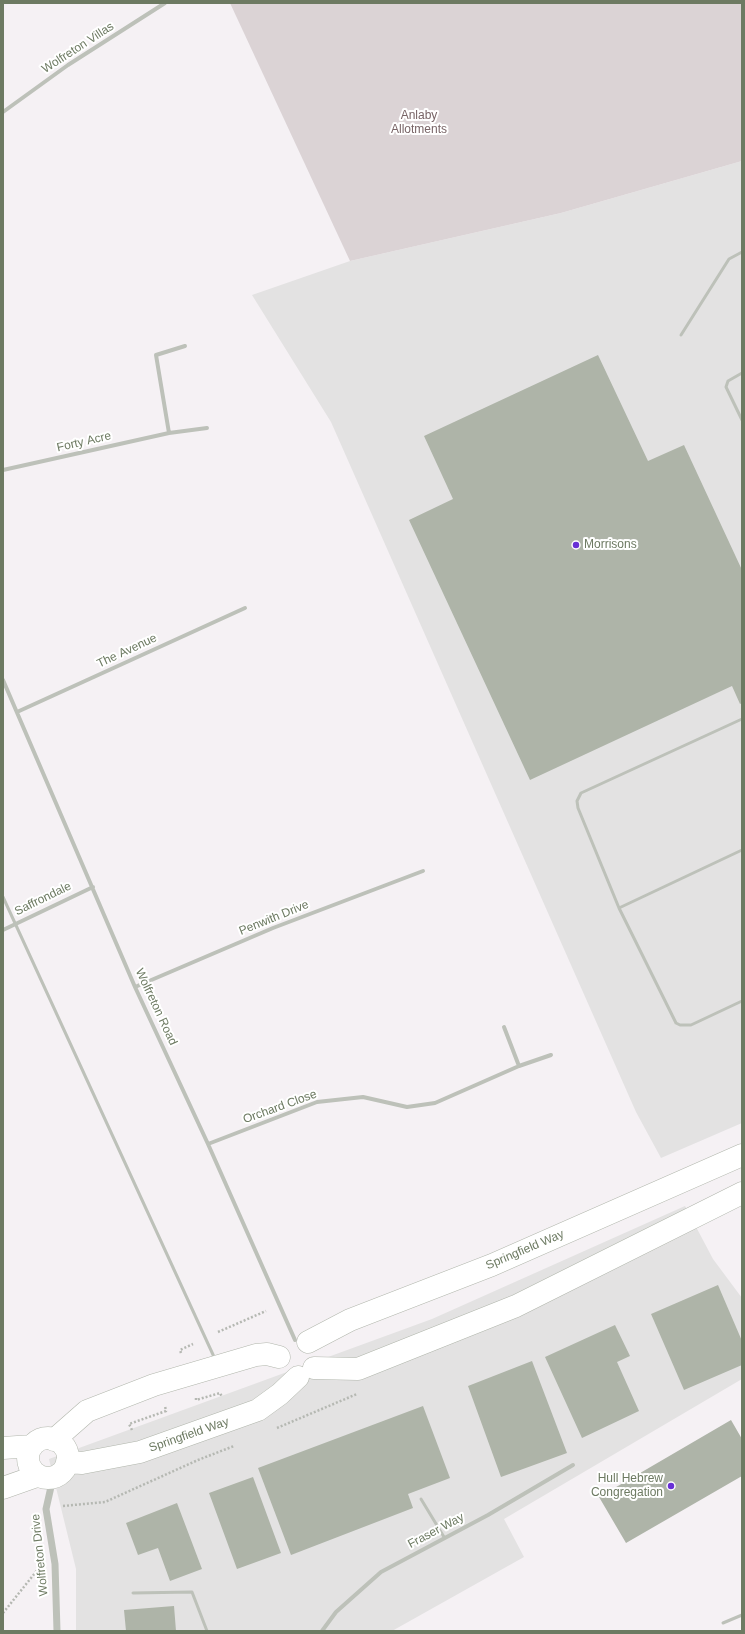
<!DOCTYPE html>
<style>
body{margin:0}
#map{position:relative;width:745px;height:1634px;overflow:hidden;background:#f5f1f4;font-family:Helvetica,sans-serif}
canvas{display:block}
.frame{position:absolute;inset:0;border:4px solid #6d7a62;pointer-events:none}
</style>
<div id="map">
<canvas width="745" height="1634"></canvas>
<div class="frame"></div>
</div>
<script>
const g = document.querySelector('canvas').getContext('2d');
g.lineJoin = 'round';
function paint(path, color) {
  g.fillStyle = color;
  g.fill(path, 'evenodd');
}
function toPath(rows) {
  const path = new Path2D();
  for (const r of rows) {
    if (r.length === 3) {
      path.moveTo(r[0] + r[2], r[1]);
      path.arc(r[0], r[1], r[2], 0, 2 * Math.PI);
      continue;
    }
    path.moveTo(r[0], r[1]);
    for (let i = 2; i < r.length; i += 2) path.lineTo(r[i], r[i + 1]);
  }
  return path;
}
function strokePath(path, color, width, dash) {
  g.strokeStyle = color;
  g.lineWidth = width;
  g.lineCap = dash ? 'butt' : 'round';
  g.setLineDash(dash || []);
  g.stroke(path);
}
function drawText(font, color, halo, rows, align = 'center') {
  g.font = font + ' Helvetica,sans-serif';
  g.lineWidth = 4;
  g.setLineDash([]);
  g.textBaseline = 'middle';
  g.strokeStyle = halo;
  g.fillStyle = color;
  for (const [text, x, y, turn = 0] of rows) {
    g.save();
    g.translate(x, y);
    g.rotate((+turn || 0) * Math.PI / 180);
    g.textAlign = isNaN(turn) ? turn : align;
    if (halo) g.strokeText(text, 0, 0);
    g.fillText(text, 0, 0);
    g.restore();
  }
}
paint(toPath([
 [742,161,742,1123,661,1158,636,1112,331,422,252,295,350,261,561,213],
 [685,1206,713,1259,742,1298,742,1379,504,1519,524,1557,392,1631,76,1631,76,1569,49,1459,432,1319]
]), '#e3e2e2');
paint(toPath([
 [230,3,742,3,742,161,561,213,350,261]
]), '#dbd3d5');
paint(toPath([
 [598,355,648,461,684,445,742,570,742,703,740,704,732,686,530,780,409,520,453,499,424,436],
 [718,1285,742,1341,742,1365,684,1390,651,1314],
 [615,1325,630,1356,617,1362,639,1411,582,1438,545,1357],
 [532,1361,567,1453,501,1477,468,1386],
 [423,1406,450,1478,408,1494,413,1508,291,1555,258,1468],
 [731,1420,742,1439,742,1476,626,1543,599,1497],
 [253,1477,281,1553,237,1569,209,1493],
 [177,1503,202,1569,170,1581,158,1548,138,1555,126,1523],
 [174,1606,176,1631,126,1631,124,1610]
]), '#aeb4a8');
const secondary = toPath([
 [308,1342,350,1320,492,1265,742,1155],
 [314,1368,358,1369,516,1306,742,1193],
 [48,1458,20],
 [54,1440,87,1411,154,1385,256,1355,267,1354,279,1357],
 [3,1448,32,1446],
 [67,1462,82,1463,140,1452,258,1410,280,1394,298,1377],
 [3,1488,37,1476]
]);
strokePath(secondary, '#b1b6ac', 23);
strokePath(toPath([
 [218,1332,266,1311],
 [181,1353,180,1350,193,1344],
 [196,1398,196,1400,220,1393,222,1397],
 [277,1428,357,1394],
 [132,1430,129,1424,166,1411,165,1406],
 [63,1506,105,1502,198,1460,234,1446],
 [3,1613,39,1568]
]), '#b5b8b2', 2.5, [2, 2]);
strokePath(toPath([
 [681,335,729,259,742,252],
 [742,373,728,381,726,387,742,420],
 [742,719,581,793,577,801,578,808,619,908,676,1023,680,1025,691,1025,742,1001],
 [3,897,215,1359],
 [619,908,742,850],
 [421,1499,444,1537],
 [133,1593,192,1592,207,1631],
 [723,1623,742,1615]
]), '#bdc1b9', 3);
strokePath(toPath([
 [3,112,68,65,165,3],
 [169,433,156,355,185,346],
 [3,470,169,433,207,428],
 [3,680,135,987,208,1144,295,1340],
 [17,712,245,608],
 [3,930,93,887],
 [135,987,273,928,423,871],
 [504,1027,519,1066],
 [208,1144,317,1102,363,1097,407,1107,435,1103,519,1066,551,1055],
 [322,1631,336,1612,381,1572,488,1515,573,1465]
]), '#bdc1b9', 4);
strokePath(toPath([
 [53,1478,46,1509,55,1564,57,1631]
]), '#bdc1b9', 7);
strokePath(secondary, '#fff', 22);
for (const [x, y, r, color] of [
 [576,545,4,"#6830d6"],
 [671,1486,4,"#6830d6"]
]) {
  const dot = new Path2D();
  dot.arc(x, y, r, 0, 2 * Math.PI);
  g.fillStyle = color;
  g.fill(dot);
  strokePath(dot, '#fff', 1.5);
}
drawText('12px', '#6d7a62', '#fff', [
 ["Wolfreton Villas",78,48,-33],
 ["Forty Acre",84,442,-13],
 ["The Avenue",127,651,-25],
 ["Saffrondale",43,899,-26],
 ["Penwith Drive",274,918,-22],
 ["Wolfreton Road",156,1007,65],
 ["Orchard Close",280,1107,-20],
 ["Springfield Way",525,1250,-23],
 ["Springfield Way",189,1435,-19],
 ["Fraser Way",436,1531,-28],
 ["Wolfreton Drive",40,1555,-96]
]);
drawText('12px', '#786466', '#fff', [
 ["Anlaby",419,116],
 ["Allotments",419,130]
]);
drawText('12px', '#6d7a62', '#fff', [
 ["Morrisons",584,545],
 ["Hull Hebrew",663,1479,"right"],
 ["Congregation",663,1493,"right"]
], 'left');
</script>
